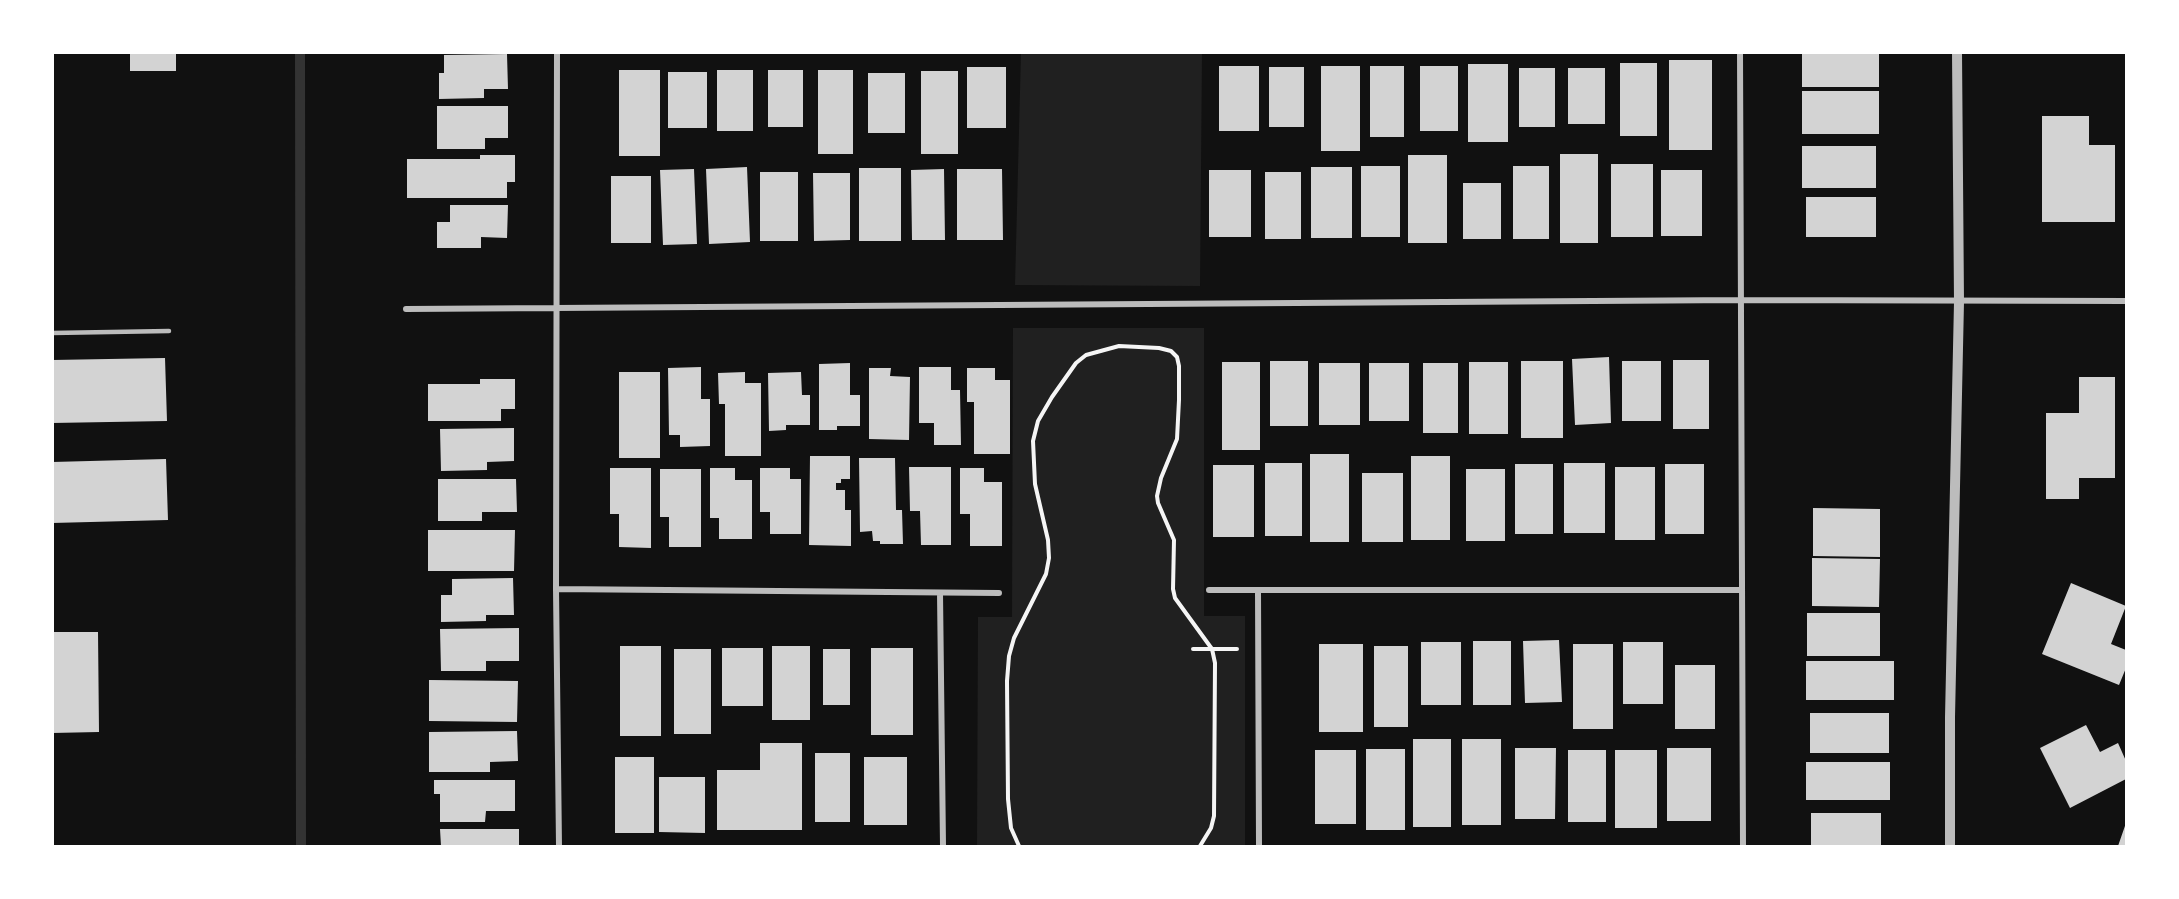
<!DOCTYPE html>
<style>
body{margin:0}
#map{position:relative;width:2179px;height:899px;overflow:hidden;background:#111;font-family:"Exo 2",sans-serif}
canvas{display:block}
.frame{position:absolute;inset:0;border:54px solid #fff;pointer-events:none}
</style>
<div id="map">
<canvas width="2179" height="899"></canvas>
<div class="frame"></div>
</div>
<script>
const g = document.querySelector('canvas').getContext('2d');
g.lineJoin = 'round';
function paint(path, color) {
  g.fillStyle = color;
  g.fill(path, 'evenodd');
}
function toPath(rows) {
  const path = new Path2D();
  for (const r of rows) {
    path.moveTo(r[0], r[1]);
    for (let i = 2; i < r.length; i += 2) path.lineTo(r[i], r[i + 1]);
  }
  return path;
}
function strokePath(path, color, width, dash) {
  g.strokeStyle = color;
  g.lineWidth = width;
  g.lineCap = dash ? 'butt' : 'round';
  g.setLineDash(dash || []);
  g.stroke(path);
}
paint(toPath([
 [1021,53,1202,53,1200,286,1015,285],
 [1013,328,1204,328,1204,616,1245,616,1245,846,977,846,978,617,1012,617]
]), '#202020');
strokePath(toPath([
 [300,52,301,846]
]), '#333', 10);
paint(toPath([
 [130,52,176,52,176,71,130,71],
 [1802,52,1879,52,1879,87,1802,87],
 [507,54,508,89,484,89,484,98,439,99,439,73,444,73,444,55],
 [1669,60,1712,60,1712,150,1669,150],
 [1620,63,1657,63,1657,136,1620,136],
 [1468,64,1508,64,1508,142,1468,142],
 [1219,66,1259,66,1259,131,1219,131],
 [1321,66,1360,66,1360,151,1321,151],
 [1370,66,1404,66,1404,137,1370,137],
 [1420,66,1458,66,1458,131,1420,131],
 [967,67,1006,67,1006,128,967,128],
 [1269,67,1304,67,1304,127,1269,127],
 [1519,68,1555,68,1555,127,1519,127],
 [1568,68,1605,68,1605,124,1568,124],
 [619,70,660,70,660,156,619,156],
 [717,70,753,70,753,131,717,131],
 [768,70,803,70,803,127,768,127],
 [818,70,853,70,853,154,818,154],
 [921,71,958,71,958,154,921,154],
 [668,72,707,72,707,128,668,128],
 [868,73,905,73,905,133,868,133],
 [1802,91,1879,91,1879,134,1802,134],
 [437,106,508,106,508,138,485,138,485,149,437,149],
 [2042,116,2089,116,2089,145,2115,145,2115,222,2042,222],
 [1802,146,1876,146,1876,188,1802,188],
 [1560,154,1598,154,1598,243,1560,243],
 [480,155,515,155,515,182,507,182,507,198,407,198,407,159,480,159],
 [1408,155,1447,155,1447,243,1408,243],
 [1611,164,1653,164,1653,237,1611,237],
 [1361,166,1400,166,1400,237,1361,237],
 [1513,166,1549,166,1549,239,1513,239],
 [747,167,750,242,709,244,706,169],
 [1311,167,1352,167,1352,238,1311,238],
 [859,168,901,168,901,241,859,241],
 [694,169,697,244,663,245,660,170],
 [944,169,945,240,912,240,911,170],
 [957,169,1002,169,1003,240,957,240],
 [1209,170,1251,170,1251,237,1209,237],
 [1661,170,1702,170,1702,236,1661,236],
 [760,172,798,172,798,241,760,241],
 [1265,172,1301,172,1301,239,1265,239],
 [813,173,850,173,850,240,814,241],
 [611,176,651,176,651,243,611,243],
 [1463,183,1501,183,1501,239,1463,239],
 [1806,197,1876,197,1876,237,1806,237],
 [450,205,508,205,507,238,481,237,481,248,437,248,437,222,450,222],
 [1609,357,1611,423,1575,425,1572,359],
 [165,358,167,421,52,423,52,360],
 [1673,360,1709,360,1709,429,1673,429],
 [1270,361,1308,361,1308,426,1270,426],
 [1521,361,1563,361,1563,438,1521,438],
 [1622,361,1661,361,1661,421,1622,421],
 [1222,362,1260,362,1260,450,1222,450],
 [1469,362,1508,362,1508,434,1469,434],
 [850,363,850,395,860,395,860,426,837,426,837,430,819,430,819,364],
 [1319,363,1360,363,1360,425,1319,425],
 [1369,363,1409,363,1409,421,1369,421],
 [1423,363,1458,363,1458,433,1423,433],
 [701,367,701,399,710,399,710,446,680,447,680,435,669,435,668,368],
 [919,367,951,367,951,390,960,390,961,445,934,445,934,423,919,423],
 [869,368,891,368,890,376,910,377,909,440,869,439],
 [967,368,995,368,995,380,1010,380,1010,454,974,454,974,402,967,402],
 [619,372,660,372,660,458,619,458],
 [745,372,745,383,761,383,761,456,725,456,725,404,719,404,718,373],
 [801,372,802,395,810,395,810,425,786,425,786,430,769,431,768,373],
 [2079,377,2115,377,2115,478,2079,478,2079,499,2046,499,2046,413,2079,413],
 [480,379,515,379,515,409,501,409,501,421,428,421,428,384,480,384],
 [514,428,514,461,487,462,487,470,441,471,440,429],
 [1310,454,1349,454,1349,542,1310,542],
 [810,456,850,456,850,479,841,479,841,483,836,483,836,490,845,490,845,510,851,510,851,546,809,545],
 [1411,456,1450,456,1450,540,1411,540],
 [859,458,895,458,896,510,902,510,903,544,880,544,880,541,873,541,872,531,860,532],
 [166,459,168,520,52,523,52,462],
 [1265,463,1302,463,1302,536,1265,536],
 [1564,463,1605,463,1605,533,1564,533],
 [1515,464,1553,464,1553,534,1515,534],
 [1665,464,1704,464,1704,534,1665,534],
 [1213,465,1254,465,1254,537,1213,537],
 [909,467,951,467,951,545,921,545,920,511,910,511],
 [1615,467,1655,467,1655,540,1615,540],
 [610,468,651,468,651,548,619,547,619,514,610,514],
 [710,468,735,468,735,480,752,480,752,539,719,539,719,518,710,518],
 [760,468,790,468,790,479,801,479,801,534,770,534,770,512,760,512],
 [960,468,984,468,984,482,1002,482,1002,546,970,546,970,514,960,514],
 [660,469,701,469,701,547,669,547,669,517,660,517],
 [1466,469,1505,469,1505,541,1466,541],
 [1362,473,1403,473,1403,542,1362,542],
 [438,479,516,479,517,512,482,512,482,521,438,521],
 [1813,508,1880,509,1880,557,1813,556],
 [428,530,515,530,514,571,428,571],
 [1812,558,1880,559,1879,607,1812,606],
 [513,578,514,615,486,615,486,621,441,622,441,595,452,595,452,579],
 [2071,583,2126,606,2111,644,2126,650,2126,668,2119,685,2042,654],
 [1807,613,1880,613,1880,656,1807,656],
 [519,628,519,661,486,661,486,671,441,671,440,629],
 [52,632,98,632,99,732,52,733],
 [1559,640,1562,702,1525,703,1523,641],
 [1473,641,1511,641,1511,705,1473,705],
 [1421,642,1461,642,1461,705,1421,705],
 [1623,642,1663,642,1663,704,1623,704],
 [1319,644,1363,644,1363,732,1319,732],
 [1573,644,1613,644,1613,729,1573,729],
 [620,646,661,646,661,736,620,736],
 [772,646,810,646,810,720,772,720],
 [1374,646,1408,646,1408,727,1374,727],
 [722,648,763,648,763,706,722,706],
 [871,648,913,648,913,735,871,735],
 [674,649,711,649,711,734,674,734],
 [823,649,850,649,850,705,823,705],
 [1806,661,1894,661,1894,700,1806,700],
 [1675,665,1715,665,1715,729,1675,729],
 [429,680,518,681,517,722,429,721],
 [1810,713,1889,713,1889,753,1810,753],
 [2086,725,2100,752,2118,743,2126,761,2126,779,2070,808,2040,748],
 [517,731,518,761,490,762,490,772,429,772,429,732],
 [1413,739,1451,739,1451,827,1413,827],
 [1462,739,1501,739,1501,825,1462,825],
 [760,743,802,743,802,830,717,830,717,770,760,770],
 [1515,748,1556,748,1555,819,1515,819],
 [1667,748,1711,748,1711,821,1667,821],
 [1366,749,1405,749,1405,830,1366,830],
 [1315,750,1356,750,1356,824,1315,824],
 [1568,750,1606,750,1606,822,1568,822],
 [1615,750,1657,750,1657,828,1615,828],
 [815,753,850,753,850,822,815,822],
 [615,757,654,757,654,833,615,833],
 [864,757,907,757,907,825,864,825],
 [1806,762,1890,762,1890,800,1806,800],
 [659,777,705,777,705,833,659,832],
 [434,780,515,780,515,811,486,811,485,822,440,822,440,794,434,794],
 [1811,813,1881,813,1881,846,1811,846],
 [2126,823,2126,846,2118,846],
 [440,829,519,829,519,846,441,846]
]), '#d3d3d3');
strokePath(toPath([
 [1193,649,1237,649],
 [1019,846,1011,828,1008,799,1007,681,1009,656,1014,638,1046,574,1049,558,1048,540,1035,484,1033,441,1038,421,1052,397,1076,363,1086,355,1119,346,1159,348,1171,351,1177,357,1179,366,1179,400,1177,439,1161,478,1157,496,1158,503,1174,540,1173,589,1175,598,1212,649,1215,663,1214,816,1211,828,1200,846]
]), '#f5f5f5', 4);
strokePath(toPath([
 [52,333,169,331]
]), '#bcbcbc', 4.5);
strokePath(toPath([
 [557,52,556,589,559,846],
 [1740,52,1743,846],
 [406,309,1741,300,2126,301],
 [556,589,999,593],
 [1209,590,1742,590],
 [1258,590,1259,846],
 [940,593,943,846]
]), '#bcbcbc', 6);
strokePath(toPath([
 [1950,846,1950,717,1959,302,1957,52]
]), '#bcbcbc', 10);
</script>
